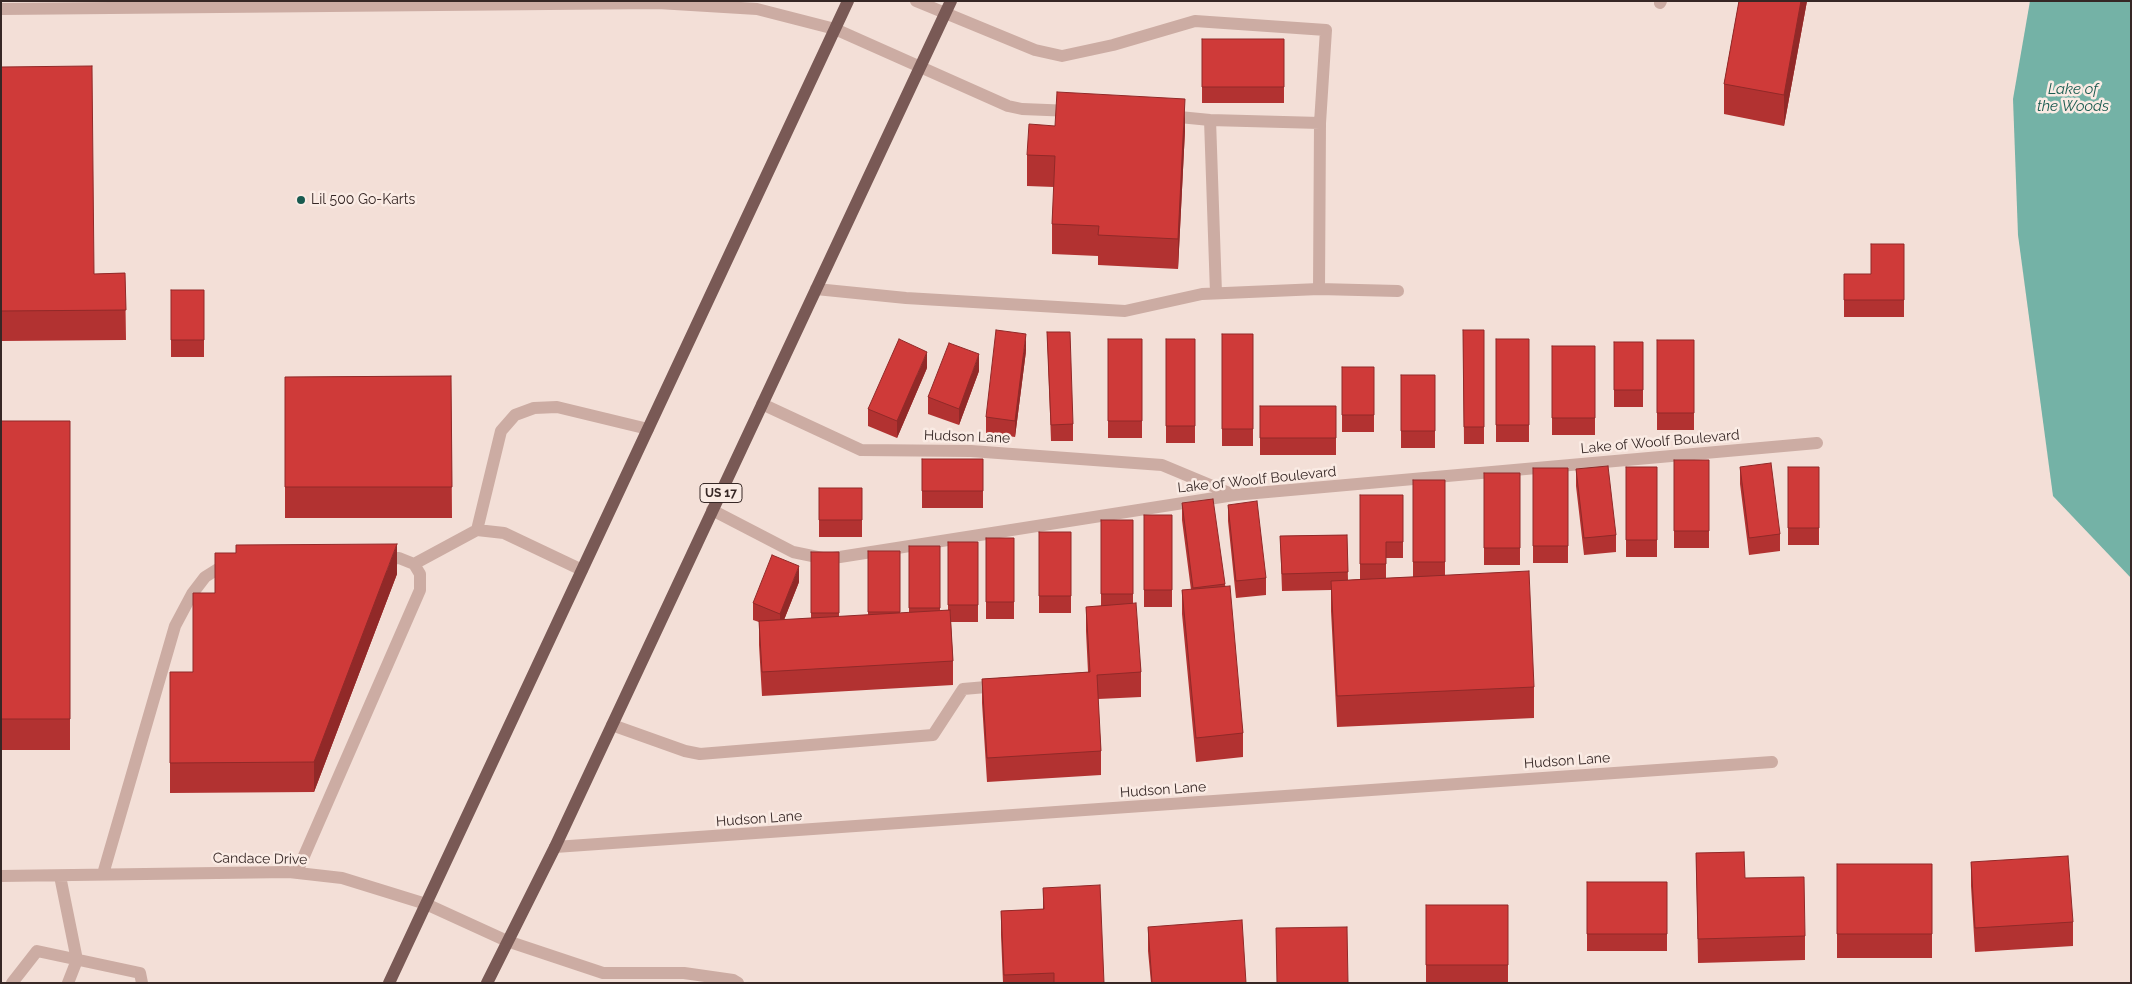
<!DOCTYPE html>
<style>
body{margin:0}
#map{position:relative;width:2132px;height:984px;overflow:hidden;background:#f3dfd7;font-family:Raleway,sans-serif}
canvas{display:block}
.frame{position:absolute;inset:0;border:2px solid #362725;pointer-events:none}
</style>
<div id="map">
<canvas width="2132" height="984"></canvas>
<div class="frame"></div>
</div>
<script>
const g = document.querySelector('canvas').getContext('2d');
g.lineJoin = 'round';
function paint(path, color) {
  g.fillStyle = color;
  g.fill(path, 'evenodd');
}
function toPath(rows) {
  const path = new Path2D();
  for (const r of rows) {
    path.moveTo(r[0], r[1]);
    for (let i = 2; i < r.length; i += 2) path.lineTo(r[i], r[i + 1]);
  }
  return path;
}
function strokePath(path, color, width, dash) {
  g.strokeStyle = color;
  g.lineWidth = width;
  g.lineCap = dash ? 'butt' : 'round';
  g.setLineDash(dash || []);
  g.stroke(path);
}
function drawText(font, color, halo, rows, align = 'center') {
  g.font = font + ' Raleway,sans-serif';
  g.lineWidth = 5;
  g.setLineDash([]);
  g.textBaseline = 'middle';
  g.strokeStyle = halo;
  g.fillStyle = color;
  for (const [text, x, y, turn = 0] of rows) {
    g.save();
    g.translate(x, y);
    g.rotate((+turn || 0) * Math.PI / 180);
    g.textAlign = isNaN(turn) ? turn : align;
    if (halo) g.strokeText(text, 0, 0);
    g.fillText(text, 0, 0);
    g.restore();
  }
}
paint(toPath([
 [2030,1,2131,1,2131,578,2053,496,2018,235,2013,99]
]), '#74b2a6');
strokePath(toPath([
 [916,1,1035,50,1062,56,1113,45,1195,21,1326,30,1320,123],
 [1660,3,1661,1],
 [1,9,658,3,757,9,835,29,1008,106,1022,109,1072,111],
 [1210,120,1216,293],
 [816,289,906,298,1125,311,1202,294,1319,289,1320,123,1210,120,1169,116],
 [1319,289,1398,291],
 [762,404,861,450,971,451,1162,465,1234,495],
 [712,510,793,552,827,559,1234,495,1817,443],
 [477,530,501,431,515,415,534,408,557,407,648,429],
 [414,564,477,530,504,533,582,570],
 [612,725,685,751,700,754,933,735,963,689,998,686],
 [555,847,1772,762],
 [297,872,420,590,420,574,414,564,399,558,381,559],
 [103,874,175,626,192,594,205,577,221,567,231,566],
 [1,876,289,872,342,878,426,904,507,941,603,973,684,973,733,980,738,983],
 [60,876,77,960,68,983],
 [12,983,37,951,140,973,142,983]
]), '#ccaca3', 12);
strokePath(toPath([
 [389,983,848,1],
 [487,983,555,847,951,1]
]), '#795955', 12);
paint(toPath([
 [1739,1,1807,1,1784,126,1724,114,1724,84],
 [1202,39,1284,39,1284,103,1202,103],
 [1,67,94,274,125,273,126,340,1,341],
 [1185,130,1178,269,1098,265,1098,256,1052,254,1052,224,1054,187,1027,186,1027,155],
 [1904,244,1904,317,1844,317,1844,274,1871,274],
 [171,290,204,290,204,357,171,357],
 [1463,330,1484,330,1484,444,1464,444],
 [1047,332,1073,424,1073,441,1051,441],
 [1222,334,1253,334,1253,446,1222,446],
 [1108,339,1142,339,1142,438,1108,438],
 [1166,339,1195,339,1195,443,1166,443],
 [1496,339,1529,339,1529,442,1496,442],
 [1657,340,1694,340,1694,430,1657,430],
 [1614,342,1643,342,1643,407,1614,407],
 [1552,346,1595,346,1595,435,1552,435],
 [1026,351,1015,437,986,433,986,417],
 [1342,367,1374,367,1374,432,1342,432],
 [927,368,897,438,868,426,868,409],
 [979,371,959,425,928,414,928,397],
 [1401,375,1435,375,1435,448,1401,448],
 [451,376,452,518,285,518,285,377],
 [1260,406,1336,406,1336,455,1260,455],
 [1,421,70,421,70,750,1,750],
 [922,459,983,459,983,508,922,508],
 [1674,460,1709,460,1709,548,1674,548],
 [1626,467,1657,467,1657,557,1626,557],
 [1740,467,1780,534,1780,551,1749,555,1740,484],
 [1788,467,1819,467,1819,545,1788,545],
 [1533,468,1568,468,1568,563,1533,563],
 [1576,469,1616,535,1616,552,1584,555,1576,486],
 [1484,473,1520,473,1520,565,1484,565],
 [1413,480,1445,480,1445,575,1534,687,1534,718,1337,727,1331,611,1331,590,1282,591,1280,536,1347,535,1348,580,1360,579,1360,495,1403,495,1403,558,1386,558,1386,578,1413,577],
 [819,488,862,488,862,537,819,537],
 [1182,503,1225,584,1243,733,1243,757,1196,762,1182,614,1182,590,1191,590,1182,520],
 [1228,505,1266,578,1266,595,1236,598,1228,521],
 [1144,515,1172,515,1172,607,1144,607],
 [1101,520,1133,520,1133,604,1141,672,1141,697,1098,699,1101,751,1101,775,987,782,982,703,982,679,1088,672,1086,631,1086,607,1101,606],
 [1039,532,1071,532,1071,613,1039,613],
 [986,538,1014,538,1014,619,986,619],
 [948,542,978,542,978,622,951,622,953,661,953,685,762,696,759,645,759,622,753,620,753,603,799,582,784,620,811,618,811,552,839,552,839,617,868,615,868,551,900,551,900,613,909,613,909,546,940,546,940,611,948,610],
 [236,545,397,574,314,792,170,793,170,672,193,672,215,593,236,553],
 [1696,853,1745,878,1805,936,1805,960,1698,963],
 [1971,862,2073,922,2073,946,1975,952,1971,886],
 [1837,864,1932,864,1932,958,1837,958],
 [1587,882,1667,882,1667,951,1587,951],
 [1043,888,1104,983,1003,983,1001,935,1001,911,1043,909],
 [1426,905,1508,905,1508,982,1426,982],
 [1148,927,1246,983,1151,983,1148,951]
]), '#b23231');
paint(toPath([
 [1801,1,1807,1,1784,126,1784,95],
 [1185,99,1185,130,1178,269,1178,239],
 [1026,334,1026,351,1015,437,1015,421],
 [927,352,927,368,897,438,897,421],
 [979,354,979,371,959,425,959,409],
 [397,544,397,574,314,792,314,762],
 [799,566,799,582,780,630,780,614]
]), '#912928');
const building = toPath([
 [1739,1,1801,1,1784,95,1724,84,1739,1],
 [1202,39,1284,39,1284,87,1202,87,1202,39],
 [92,66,94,274,125,273,126,310,1,311,1,67,92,66],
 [1057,92,1185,99,1178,239,1098,235,1099,226,1052,224,1055,156,1027,155,1029,124,1055,126,1057,92],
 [1871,244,1904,244,1904,300,1844,300,1844,274,1871,274,1871,244],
 [171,290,204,290,204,340,171,340,171,290],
 [996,330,1026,334,1015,421,986,417,996,330],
 [1463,330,1484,330,1484,427,1464,427,1463,330],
 [1047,332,1070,332,1073,424,1051,425,1047,332],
 [1222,334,1253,334,1253,429,1222,429,1222,334],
 [899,339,927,352,897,421,868,409,899,339],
 [1108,339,1142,339,1142,421,1108,421,1108,339],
 [1166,339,1195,339,1195,426,1166,426,1166,339],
 [1496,339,1529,339,1529,425,1496,425,1496,339],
 [1657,340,1694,340,1694,413,1657,413,1657,340],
 [1614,342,1643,342,1643,390,1614,390,1614,342],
 [949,343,979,354,959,409,928,397,949,343],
 [1552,346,1595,346,1595,418,1552,418,1552,346],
 [1342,367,1374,367,1374,415,1342,415,1342,367],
 [1401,375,1435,375,1435,431,1401,431,1401,375],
 [451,376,452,487,285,487,285,377,451,376],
 [1260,406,1336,406,1336,438,1260,438,1260,406],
 [1,421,70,421,70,719,1,719,1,421],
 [922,459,983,459,983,491,922,491,922,459],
 [1674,460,1709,460,1709,531,1674,531,1674,460],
 [1771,463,1780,534,1749,538,1740,467,1771,463],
 [1608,466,1616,535,1584,538,1576,469,1608,466],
 [1626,467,1657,467,1657,540,1626,540,1626,467],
 [1788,467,1819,467,1819,528,1788,528,1788,467],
 [1533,468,1568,468,1568,546,1533,546,1533,468],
 [1484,473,1520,473,1520,548,1484,548,1484,473],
 [1413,480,1445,480,1445,562,1413,562,1413,480],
 [819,488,862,488,862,520,819,520,819,488],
 [1360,495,1403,495,1403,542,1386,542,1386,564,1360,564,1360,495],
 [1213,499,1225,584,1193,588,1182,503,1213,499],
 [1257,501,1266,578,1236,581,1228,505,1257,501],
 [1144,515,1172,515,1172,590,1144,590,1144,515],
 [1101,520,1133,520,1133,594,1101,594,1101,520],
 [1039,532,1071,532,1071,596,1039,596,1039,532],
 [1347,535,1348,572,1282,574,1280,536,1347,535],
 [986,538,1014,538,1014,602,986,602,986,538],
 [948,542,978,542,978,605,948,605,948,542],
 [397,544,314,762,170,763,170,672,193,672,193,593,215,593,215,553,236,553,236,545,397,544],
 [909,546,940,546,940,608,909,608,909,546],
 [868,551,900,551,900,612,868,612,868,551],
 [811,552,839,552,839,613,811,613,811,552],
 [772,555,799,566,780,614,753,603,772,555],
 [1529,571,1534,687,1337,696,1331,581,1529,571],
 [1230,586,1243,733,1196,738,1182,590,1230,586],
 [1136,603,1141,672,1097,675,1101,751,987,758,982,679,1090,672,1086,607,1136,603],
 [950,610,953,661,762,672,759,621,950,610],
 [1744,852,1745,878,1804,877,1805,936,1698,939,1696,853,1744,852],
 [2068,856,2073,922,1975,928,1971,862,2068,856],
 [1837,864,1932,864,1932,934,1837,934,1837,864],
 [1587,882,1667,882,1667,934,1587,934,1587,882],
 [1100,885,1104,983,1054,983,1054,973,1004,975,1001,911,1044,909,1043,888,1100,885],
 [1426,905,1508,905,1508,965,1426,965,1426,905],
 [1242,920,1246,983,1152,983,1148,927,1242,920],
 [1347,927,1348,983,1277,983,1276,928,1347,927]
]);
paint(building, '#cf3a39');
strokePath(building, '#912928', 1);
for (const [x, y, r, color] of [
 [301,200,5,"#185a4f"]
]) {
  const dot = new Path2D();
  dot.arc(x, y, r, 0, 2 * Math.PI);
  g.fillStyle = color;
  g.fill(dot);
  strokePath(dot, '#faebe4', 2);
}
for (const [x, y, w] of [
 [721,493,42]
]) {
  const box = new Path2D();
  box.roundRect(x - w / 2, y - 9.5, w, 19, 4);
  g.fillStyle = '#faebe4';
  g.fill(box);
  strokePath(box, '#362725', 1);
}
drawText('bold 12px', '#362725', null, [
 ["US 17",721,493]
]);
drawText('14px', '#362725', '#faebe4', [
 ["Lil 500 Go-Karts",311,200]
], 'left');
drawText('14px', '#362725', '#faebe4', [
 ["Hudson Lane",967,437,2],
 ["Lake of Woolf Boulevard",1660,442,-5],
 ["Lake of Woolf Boulevard",1257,480,-6],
 ["Hudson Lane",1567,761,-4],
 ["Hudson Lane",1163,790,-4],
 ["Hudson Lane",759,819,-4],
 ["Candace Drive",260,859,1]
]);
drawText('italic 15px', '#185a4f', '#faebe4', [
 ["Lake of",2073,89],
 ["the Woods",2073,106]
]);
</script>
